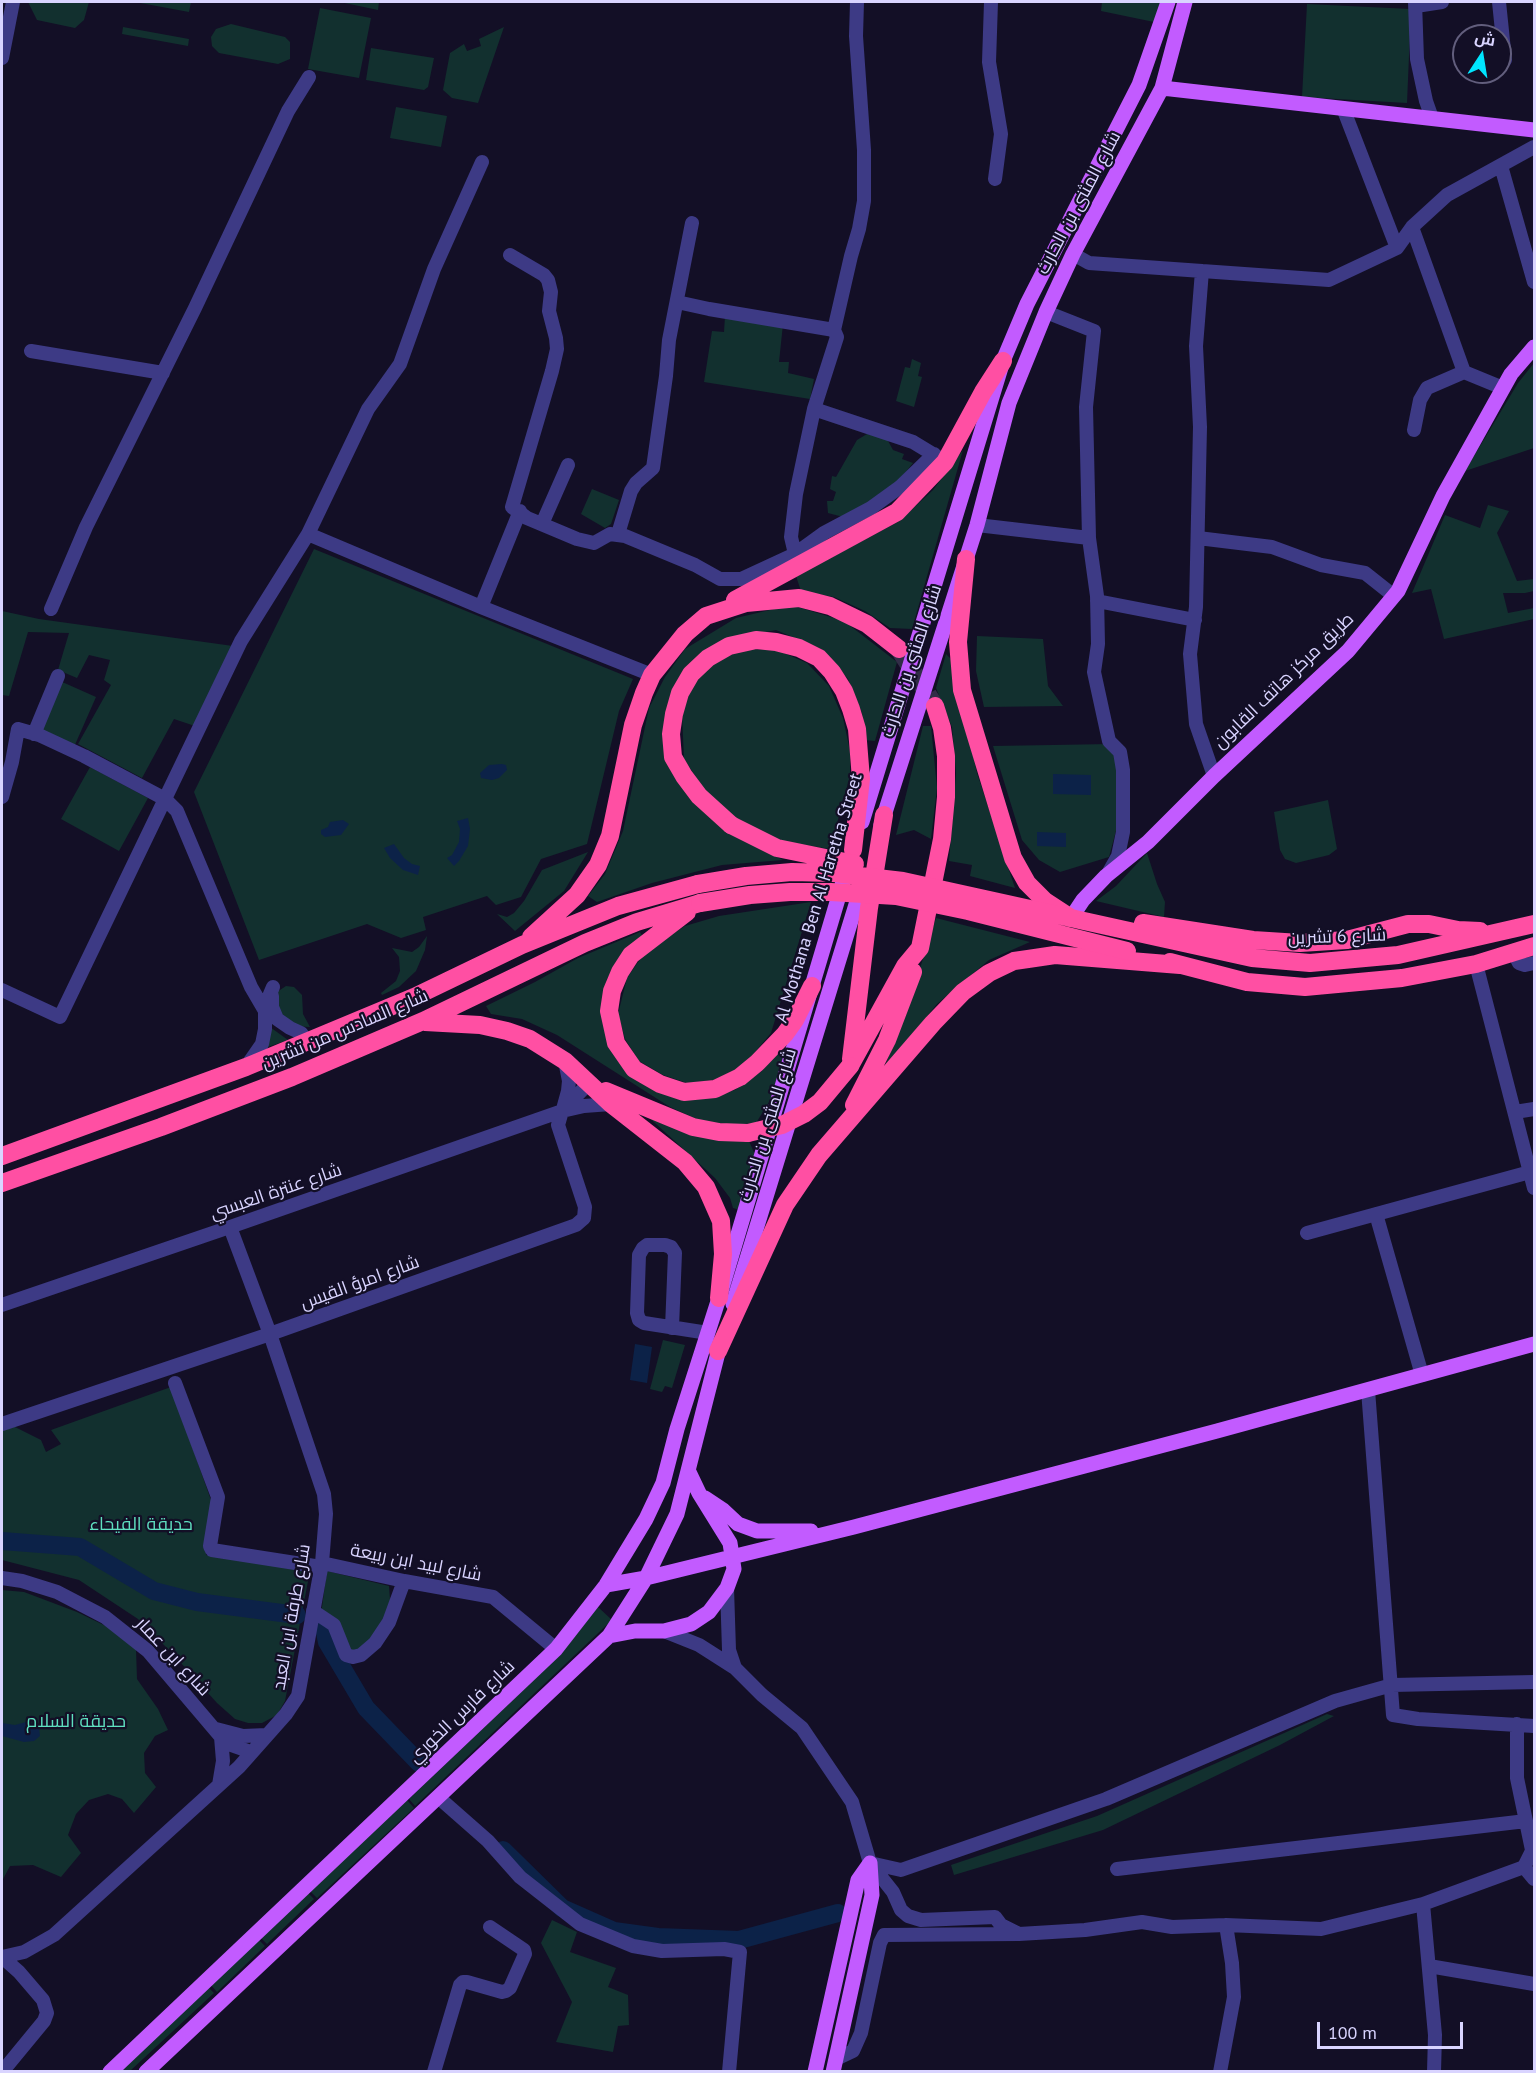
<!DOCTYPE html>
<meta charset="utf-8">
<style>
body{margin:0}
#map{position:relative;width:1536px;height:2073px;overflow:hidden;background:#130f26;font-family:"PT Sans",Cairo,sans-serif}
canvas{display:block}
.frame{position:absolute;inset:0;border:3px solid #d9d4ff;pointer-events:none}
.north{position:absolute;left:1452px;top:24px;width:60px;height:60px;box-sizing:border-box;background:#130f26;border:2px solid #625e7d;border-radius:50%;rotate:12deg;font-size:16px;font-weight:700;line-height:24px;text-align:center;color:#d9d4ff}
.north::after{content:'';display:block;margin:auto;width:21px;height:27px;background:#00e5ff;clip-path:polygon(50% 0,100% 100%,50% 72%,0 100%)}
.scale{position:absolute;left:1317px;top:2022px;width:146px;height:27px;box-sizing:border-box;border:3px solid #d9d4ff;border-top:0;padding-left:8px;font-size:18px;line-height:21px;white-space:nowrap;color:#d9d4ff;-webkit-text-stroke:4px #130f26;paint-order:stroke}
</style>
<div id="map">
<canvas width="1536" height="2073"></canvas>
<div class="frame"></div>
<div class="north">ش</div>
<div class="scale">100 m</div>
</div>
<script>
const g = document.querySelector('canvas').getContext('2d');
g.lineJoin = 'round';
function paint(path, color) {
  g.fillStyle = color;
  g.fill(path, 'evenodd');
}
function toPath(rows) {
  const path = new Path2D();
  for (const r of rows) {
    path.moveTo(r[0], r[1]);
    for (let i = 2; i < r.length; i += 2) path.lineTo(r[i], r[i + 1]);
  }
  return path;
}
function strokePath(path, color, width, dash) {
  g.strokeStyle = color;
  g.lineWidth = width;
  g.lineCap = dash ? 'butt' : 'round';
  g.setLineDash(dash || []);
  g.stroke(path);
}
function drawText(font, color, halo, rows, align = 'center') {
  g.font = font + ' "PT Sans",Cairo,sans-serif';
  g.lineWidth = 4.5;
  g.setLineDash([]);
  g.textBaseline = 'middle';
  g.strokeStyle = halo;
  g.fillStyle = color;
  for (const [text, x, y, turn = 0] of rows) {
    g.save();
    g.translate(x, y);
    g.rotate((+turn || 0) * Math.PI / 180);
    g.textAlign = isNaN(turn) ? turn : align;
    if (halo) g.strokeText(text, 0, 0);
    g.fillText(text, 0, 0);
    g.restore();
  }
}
paint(toPath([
 [28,2,89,2,84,20,75,28,37,20],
 [135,2,191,2,189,12],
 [340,2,379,2,378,10],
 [1102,2,1161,2,1154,22,1101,11],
 [1307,4,1411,9,1407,103,1302,97],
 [320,8,371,18,359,78,308,69],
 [231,24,285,37,290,42,290,59,278,64,219,53,212,46,211,37,216,29],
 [123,27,189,39,188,46,122,34],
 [504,27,478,103,452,98,443,90,450,53,464,44,467,51,481,46,479,39],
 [371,48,434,58,428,87,424,90,366,80],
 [396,107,447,116,441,147,390,138],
 [725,316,783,324,779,362,789,362,788,373,814,379,810,399,704,382,712,331,724,332],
 [912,359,921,363,918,376,922,377,914,407,896,401,905,367,910,368],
 [1534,363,1534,448,1465,471,1518,383],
 [867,434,878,435,887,439,893,450,904,454,902,459,913,463,900,479,847,518,828,513,827,501,833,501,836,492,830,489,832,476,836,477,857,440],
 [963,450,912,629,890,628,865,611,834,597,801,591,796,576,898,522,933,490],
 [592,489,619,500,611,524,605,528,581,514],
 [1488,505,1509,511,1497,533,1517,581,1534,579,1534,591,1525,593,1503,593,1508,613,1534,608,1534,619,1444,639,1431,589,1412,593,1445,515,1480,528],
 [314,549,633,679,619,711,587,844,541,859,521,897,496,905,487,896,423,917,426,930,401,938,367,924,259,960,194,792],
 [791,605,844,621,897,662,875,741,864,740,862,713,848,679,821,649,776,630,729,639,702,655,664,745,735,836,783,860,722,865,652,883,597,902,588,896,605,874,623,831,649,708,665,677,685,649,736,618],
 [2,611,39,619,233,646,195,726,174,719,142,778,78,744,111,685,104,680,110,660,89,655,77,678,58,670,69,633,28,632,9,696,2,695],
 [977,636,1043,639,1048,686,1063,706,984,707,976,671],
 [745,649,777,650,807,663,829,686,843,718,850,751,850,776,830,849,775,840,733,818,705,791,684,759,682,715,692,684,717,660],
 [946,654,951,659,977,773,1015,888,970,876,972,865,949,861,956,773,952,727,936,688],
 [60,681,96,697,74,747,38,732],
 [923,726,931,726,937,788,931,839,914,830,896,835],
 [1112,744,1118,762,1117,827,1109,857,1060,872,1039,860,1022,840,993,746],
 [90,767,148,798,119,851,61,819],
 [1328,800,1337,849,1329,855,1296,863,1285,859,1280,850,1274,812],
 [588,852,564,891,515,931,497,914,507,917,514,913,524,901,542,870],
 [1147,853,1157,884,1165,902,1164,917,1096,901,1116,886],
 [811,902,771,1033,751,1057,737,1069,714,1080,687,1083,663,1075,639,1061,625,1039,618,1014,627,978,638,962,652,947,685,926,719,916],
 [936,918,1030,942,989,960,937,1004,884,1069,914,987],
 [640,932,644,939,623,954,607,979,602,1008,619,1062,705,1098,735,1090,762,1071,777,1052,783,1056,771,1099,756,1123,732,1125,699,1120,670,1107,557,1035,522,1019,491,1014,486,1006,535,982,578,958],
 [427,936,425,950,416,971,399,987,382,995,381,993,396,981,400,971,399,957,392,948,412,952,419,947],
 [286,986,294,987,302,995,303,1014,310,1027,291,1026,280,1019,277,992],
 [270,1027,288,1040,262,1049],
 [631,1101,749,1141,755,1155,740,1210,733,1208,730,1198,715,1178],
 [663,1340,685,1345,672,1388,665,1386,662,1392,650,1389],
 [171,1387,212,1503,206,1555,310,1571,285,1701,277,1715,262,1723,248,1723,235,1719,217,1703,172,1653,138,1619,79,1580,2,1560,2,1547,23,1547,70,1553,71,1540,2,1535,2,1431,13,1426,41,1440,46,1452,61,1444,51,1430],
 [327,1571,389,1586,391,1613,367,1646,351,1653,321,1614],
 [2,1590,24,1592,77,1612,110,1628,136,1649,137,1679,158,1709,168,1730,155,1736,144,1753,145,1773,156,1787,134,1813,122,1799,108,1794,89,1800,76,1814,68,1835,81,1853,61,1877,33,1865,10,1866,2,1881],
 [598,1607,612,1620,415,1806,409,1799,560,1655],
 [1327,1714,1334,1716,1280,1745,1103,1830,954,1875,951,1865,1097,1816],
 [407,1800,414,1808,317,1898,310,1891],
 [307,1892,314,1899,267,1944,260,1937],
 [552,1920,577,1932,570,1952,616,1968,608,1987,628,1995,629,2025,618,2026,613,2052,556,2042,572,2002,541,1943],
 [258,1939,265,1946,217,1992,210,1984],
 [207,1986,214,1993,130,2071,116,2072]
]), '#12302f');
paint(toPath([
 [502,764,506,765,507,770,499,778,492,780,481,778,480,773,489,765],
 [1053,774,1091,775,1091,795,1053,794],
 [468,818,470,829,468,846,459,861,454,866,447,858,452,855,459,842,460,829,457,821],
 [343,820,349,824,341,835,325,837,321,834,321,830,328,827,330,822],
 [1037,832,1066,833,1066,847,1037,846],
 [394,844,404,858,412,864,420,866,418,875,403,870,390,858,384,848],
 [635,1344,652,1347,647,1383,630,1380],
 [26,1722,31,1723,39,1728,40,1736,34,1741,24,1742,2,1736,2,1723,15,1725]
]), '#0c2248');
strokePath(toPath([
 [2,1541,80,1547,154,1591,197,1602,297,1615],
 [324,1628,327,1642,366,1708,419,1763],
 [503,1850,562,1908,614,1931,658,1937,739,1940,838,1913]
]), '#0c2248', 18);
strokePath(toPath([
 [899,649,935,706]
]), '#312d47', 18, [18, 9]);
strokePath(toPath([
 [857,2,856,36,864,150,864,201,859,229,851,256,834,330,837,337,814,409,913,442,941,459],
 [991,2,989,62,1001,134,995,179],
 [1415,2,1417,59,1426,101,1432,118],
 [1499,2,1505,60],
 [1416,6,1442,2],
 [2,58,13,2],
 [1501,166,1534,282],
 [1412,227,1464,372,1503,388],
 [1397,248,1412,227,1447,195,1534,147],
 [1073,254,1089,263,1329,280,1397,248,1343,108],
 [510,255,544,275,548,280,551,292,549,311,556,338,557,349,552,371,512,507,527,518,577,539,594,543,610,534,625,536,695,565,720,579,741,579,795,554,824,533,871,508,900,487,934,454],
 [1202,271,1196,346,1200,427,1196,607,1190,654,1196,724,1214,776],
 [677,302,709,309,834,330],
 [1046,312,1094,331,1086,407,1089,538],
 [31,351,163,373],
 [1414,430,1420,400,1427,388,1464,372],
 [542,524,568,465],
 [977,525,1089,538,1097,596,1098,644,1094,672,1109,741,1120,752,1123,770,1123,832,1118,856,1109,872],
 [308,534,481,607,652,675],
 [618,534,631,491,636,483,653,468,666,376,669,340,692,223],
 [1198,538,1272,547,1321,565,1365,573,1394,596],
 [795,554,791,537,796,494,814,409],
 [1097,601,1195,620],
 [481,607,520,511],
 [51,609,86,527,195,308,288,111,309,77],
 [34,734,58,676],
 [2,797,12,762,18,729,39,735,84,756,165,799,177,811,251,987,265,1011],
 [1514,953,1519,963,1525,965,1534,963],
 [1476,964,1534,1188],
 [2,990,60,1017,241,641,308,534,368,409,400,364,434,269,482,162],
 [272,996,272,1007,277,1019,290,1028,301,1033,307,1042],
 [246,1067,262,1044,265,1029,265,1006,273,987],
 [563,1109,568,1091,569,1081,565,1061],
 [1515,1112,1534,1109],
 [1376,1214,1422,1375],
 [1307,1233,1530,1172],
 [2,1305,230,1227,562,1111,584,1106,611,1104],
 [672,1328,675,1253,671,1247,665,1245,647,1245,643,1248,639,1255,637,1313,639,1320,644,1323,708,1333],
 [175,1383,218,1497,210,1546,212,1550,321,1567],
 [1368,1390,1393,1715,1418,1719,1534,1726],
 [2,1424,270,1334,576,1225,584,1218,585,1207,558,1125,562,1111,589,1083],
 [322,1563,404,1581,493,1597,556,1649],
 [2,1578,22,1581,57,1592,105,1617,148,1651,221,1737,231,1745,251,1752],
 [727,1588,729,1650,735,1668],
 [313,1611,334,1625,346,1655,353,1657,361,1655,375,1643,389,1622,404,1581],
 [664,1631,699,1645,735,1668,762,1695,802,1728,852,1802,870,1863,901,1870,1106,1799,1335,1701,1392,1685,1534,1682],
 [1517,1724,1517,1778,1532,1850],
 [216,1729,243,1736,267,1735],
 [219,1785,223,1761,221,1737],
 [438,1797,488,1841,520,1877,580,1924,633,1946,662,1951,724,1949,740,1952,729,2072],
 [870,1863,893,1892,901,1910,908,1916,921,1920,995,1917,1001,1925,1017,1933],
 [1524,1867,1534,1879],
 [1117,1869,1526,1821],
 [1423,1904,1435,2035,1434,2072],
 [2,1957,24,1952,54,1935,239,1767,286,1714,298,1696,322,1563,326,1514,324,1494,270,1334,230,1227],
 [2,1957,19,1972,43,2000,47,2013,44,2021,2,2072],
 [1429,1966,1534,1984],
 [836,2059,853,2051,861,2033,880,1943,884,1935,1019,1934,1085,1930,1142,1922,1172,1927,1226,1925,1321,1929,1423,1904,1524,1867,1534,1847],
 [434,2072,460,1985,463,1982,467,1982,502,1992,506,1991,510,1988,525,1954,524,1950,490,1927],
 [1220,2072,1234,1997,1232,1963,1226,1925]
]), '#3d3a85', 14);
strokePath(toPath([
 [1162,88,1534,130],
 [862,822,1003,361,1027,304,1139,85,1168,2],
 [881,825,977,525,1009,403,1046,312,1073,254,1162,88,1185,2],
 [1071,918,1083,900,1106,876,1148,842,1214,776,1348,651,1398,591,1443,496,1511,374,1534,347],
 [733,1304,862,885],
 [705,1498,723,1510,738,1524,757,1531,811,1531],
 [606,1585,646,1578,854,1527,1217,1431,1534,1344],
 [609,1636,635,1631,664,1631,691,1624,709,1612,727,1588,734,1569,730,1543,699,1493,689,1472],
 [110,2072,556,1649,606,1585,646,1519,663,1483,677,1429,719,1298,843,882],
 [146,2072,609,1636,646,1578,677,1514,721,1341],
 [815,2072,858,1880,870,1863],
 [833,2072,872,1895,870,1863]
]), '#c25bff', 15);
strokePath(toPath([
 [966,559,958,642,962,690,1013,858,1027,883,1045,901,1071,918,1084,921,1252,958,1310,963,1398,955,1534,924],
 [735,600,897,512,945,462,983,392,1003,361],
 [731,825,699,796,684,776,673,757,671,734,674,714,680,693,691,674,708,658,729,646,756,640,776,642,799,648,819,658,832,672,844,691,851,709,857,729,861,779,853,850],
 [687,912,631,955,620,972,612,991,609,1011,616,1043,634,1069,660,1084,684,1092,715,1089,740,1077,757,1063,785,1034,795,1020,812,986],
 [1143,923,1253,940,1300,943,1347,940,1408,924,1429,924,1458,930,1480,931],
 [531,937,577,895,598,865,610,836,633,725,644,693,652,675,685,634,706,616,746,603,799,598,830,606,867,624,899,649],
 [1170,962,1247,982,1305,987,1402,978,1476,964,1534,946],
 [425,1022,480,1025,507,1031,530,1039,565,1061,611,1104,685,1162,706,1187,721,1221,723,1254,719,1298],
 [851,1059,869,908,884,815],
 [850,1066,905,966,920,948,942,839,946,797,946,756,942,728,935,706],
 [606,1091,693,1127,719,1132,748,1133],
 [854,1105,887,1040,913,972],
 [2,1156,246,1067,414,997,522,945,618,906,698,884],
 [2,1183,161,1127,292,1077,423,1021,585,943,637,922,700,903],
 [718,1351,785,1205,819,1155,933,1023,963,992,989,973,1014,961,1028,959,1055,955,1180,965]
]), '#ff4fa3', 18);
strokePath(toPath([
 [731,825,777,848,855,864],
 [698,884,746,876,792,872,834,873,903,881,1071,918],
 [700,903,750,895,790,892,831,892,896,896,968,911,1127,951],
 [748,1133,782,1125,804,1114,820,1102,850,1066]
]), '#ff4fa3', 18);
drawText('18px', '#d9d4ff', '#130f26', [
 ["شارع المثنى بن الحارث",1079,203,-62],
 ["شارع المثنى بن الحارث",912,661,-72],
 ["طريق مركز هاتف القابون",1284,681,-44],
 ["Al Mothana Ben Al Haretha Street",819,898,-73],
 ["شارع 6 تشرين",1337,937,-2],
 ["شارع السادس من تشرين",345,1030,-23],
 ["شارع المثنى بن الحارث",768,1125,-73],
 ["شارع عنترة العبسي",276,1192,-19],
 ["شارع امرؤ القيس",360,1283,-20],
 ["شارع لبيد ابن ربيعة",416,1563,11],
 ["شارع طرفة ابن العبد",292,1617,-80],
 ["شارع ابن عمار",173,1657,47],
 ["شارع فارس الخوري",462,1712,-44]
]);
drawText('18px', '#5fe0c0', '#130f26', [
 ["حديقة الفيحاء",141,1525],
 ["حديقة السلام",76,1722]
]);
</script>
